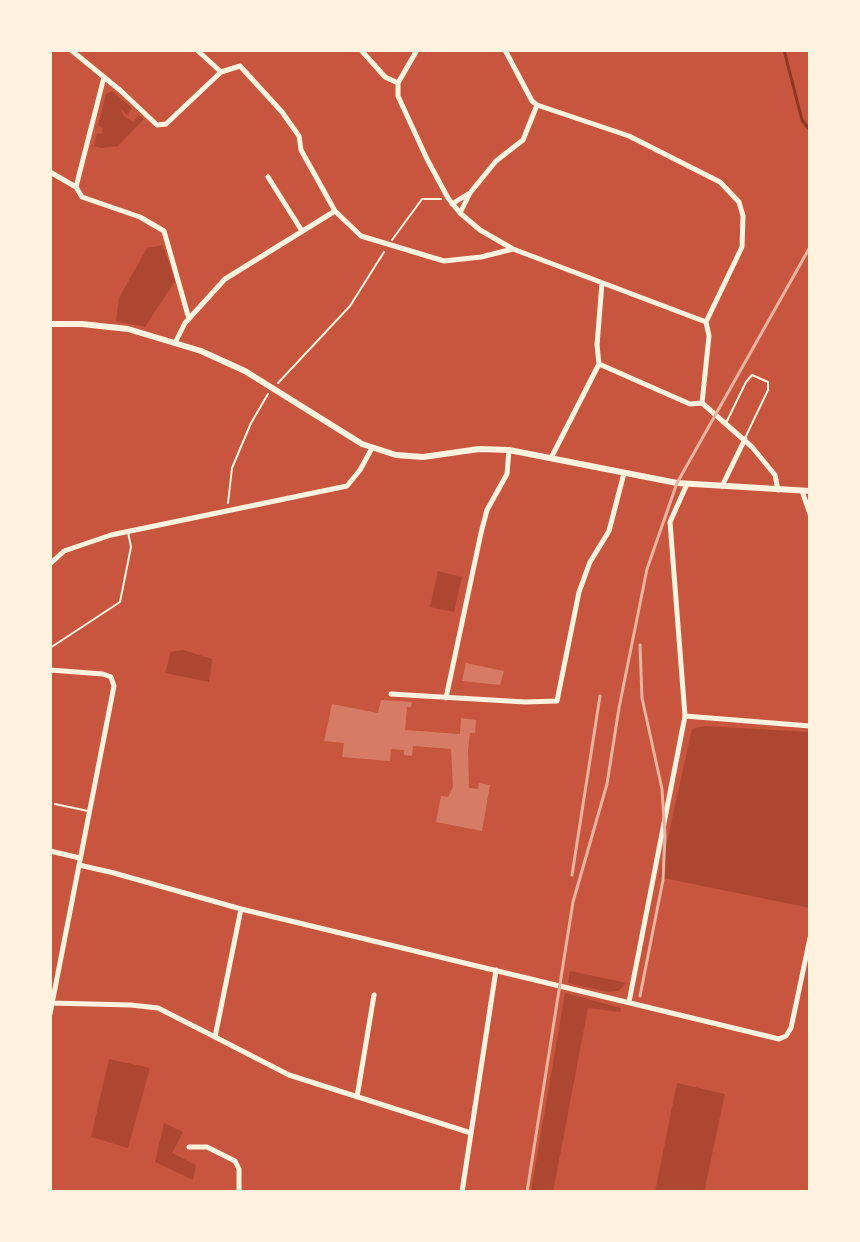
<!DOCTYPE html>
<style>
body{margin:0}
#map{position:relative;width:860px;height:1242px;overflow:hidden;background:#c8553d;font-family:Montserrat,sans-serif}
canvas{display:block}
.frame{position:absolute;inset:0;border:52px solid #fff3e0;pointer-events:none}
</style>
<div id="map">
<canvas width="860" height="1242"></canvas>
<div class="frame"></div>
</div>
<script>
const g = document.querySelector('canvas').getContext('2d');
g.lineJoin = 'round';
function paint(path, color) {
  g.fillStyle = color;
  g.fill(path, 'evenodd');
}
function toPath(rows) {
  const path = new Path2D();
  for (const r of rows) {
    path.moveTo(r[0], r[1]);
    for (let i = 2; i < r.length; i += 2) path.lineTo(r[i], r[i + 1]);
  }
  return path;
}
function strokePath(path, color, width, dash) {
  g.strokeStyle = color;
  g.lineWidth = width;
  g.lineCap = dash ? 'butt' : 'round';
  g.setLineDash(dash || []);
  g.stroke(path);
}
paint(toPath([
 [112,91,132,108,127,115,120,108,124,116,133,122,139,115,144,119,118,146,101,148,94,146,97,133,102,134,103,128,98,125,106,94],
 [163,245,175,281,145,327,116,321,119,298,147,248],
 [438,571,462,577,454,612,430,607],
 [183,650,212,659,209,682,165,673,171,652],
 [704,726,810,732,810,908,659,877,692,729],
 [570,971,627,983,618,991,608,992,568,983],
 [565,993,621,1008,620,1012,588,1008,553,1192,531,1192],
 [109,1059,150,1068,128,1148,91,1137],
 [677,1083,725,1094,704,1192,655,1192],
 [164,1123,183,1132,172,1153,196,1165,193,1180,155,1162]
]), '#ae4732');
strokePath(toPath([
 [784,50,802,120,810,130]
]), '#8f3625', 3);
paint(toPath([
 [466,663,504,671,500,685,462,681],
 [381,700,412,702,411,707,407,707,405,730,460,734,461,718,476,720,475,733,470,733,468,750,469,788,478,789,479,783,490,785,482,831,436,822,441,796,448,797,453,787,451,749,413,746,412,756,404,755,404,750,391,749,390,761,342,757,344,743,324,741,332,704,378,713]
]), '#d67c66');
strokePath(toPath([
 [392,240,422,199,441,199],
 [278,383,350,306,384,252],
 [228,503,232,468,251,423,268,394]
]), '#fff3e0', 2);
strokePath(toPath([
 [726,423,746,382,752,375,768,382,768,390,745,438],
 [50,648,120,602,131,547,128,532],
 [55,804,88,811]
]), '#fff3e0', 2);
strokePath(toPath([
 [71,50,121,91,157,125,166,124,221,72,240,66,282,112,299,136,301,150,335,211,361,236,444,261,481,257,513,249],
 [197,50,221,72],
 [361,50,385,77,398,83],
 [417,50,398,83,398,96,427,159,448,198,460,213,480,230,513,249,706,322],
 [537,105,629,136,720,182,739,202,743,216,742,247,706,322,709,336,702,403,752,447,775,475,778,490],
 [50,172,76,187,82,197,140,217,164,231,189,319],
 [268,177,302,231],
 [76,187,104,77],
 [452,204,468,194],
 [460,213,470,193,496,161,523,140,537,105,532,101,505,50],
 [175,343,185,323,225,279,335,211],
 [599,364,690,404,702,403],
 [551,458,599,364,597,345,602,283],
 [722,486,745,439],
 [802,491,810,514],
 [50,564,64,551,111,535,347,486,360,470,372,448],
 [50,670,103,674,111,677,114,686,50,1014],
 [391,694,525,702,557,701,579,592,590,562,609,531,624,473],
 [446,698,481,533,487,510,507,474,509,450],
 [685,716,810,726],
 [50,851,80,858],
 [79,865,114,873,241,909,779,1039,786,1036,791,1028,810,938],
 [241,909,215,1037,289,1075,471,1133],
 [629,1002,685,716,670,522,687,484],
 [51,1003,131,1005,158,1008,215,1037],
 [357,1097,374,995],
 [189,1147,207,1147,235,1161,239,1169,239,1192],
 [462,1192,496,970]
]), '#fff3e0', 5);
strokePath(toPath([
 [50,324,82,324,128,329,201,351,245,371,362,444,396,455,423,457,479,449,509,450,677,483,810,491]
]), '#fff3e0', 6);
strokePath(toPath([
 [572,875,600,696],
 [640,996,663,880,665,836,662,789,642,698,640,645],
 [527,1192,573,902,607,784,619,708,647,569,677,483,810,247]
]), '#e9b49f', 3);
</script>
